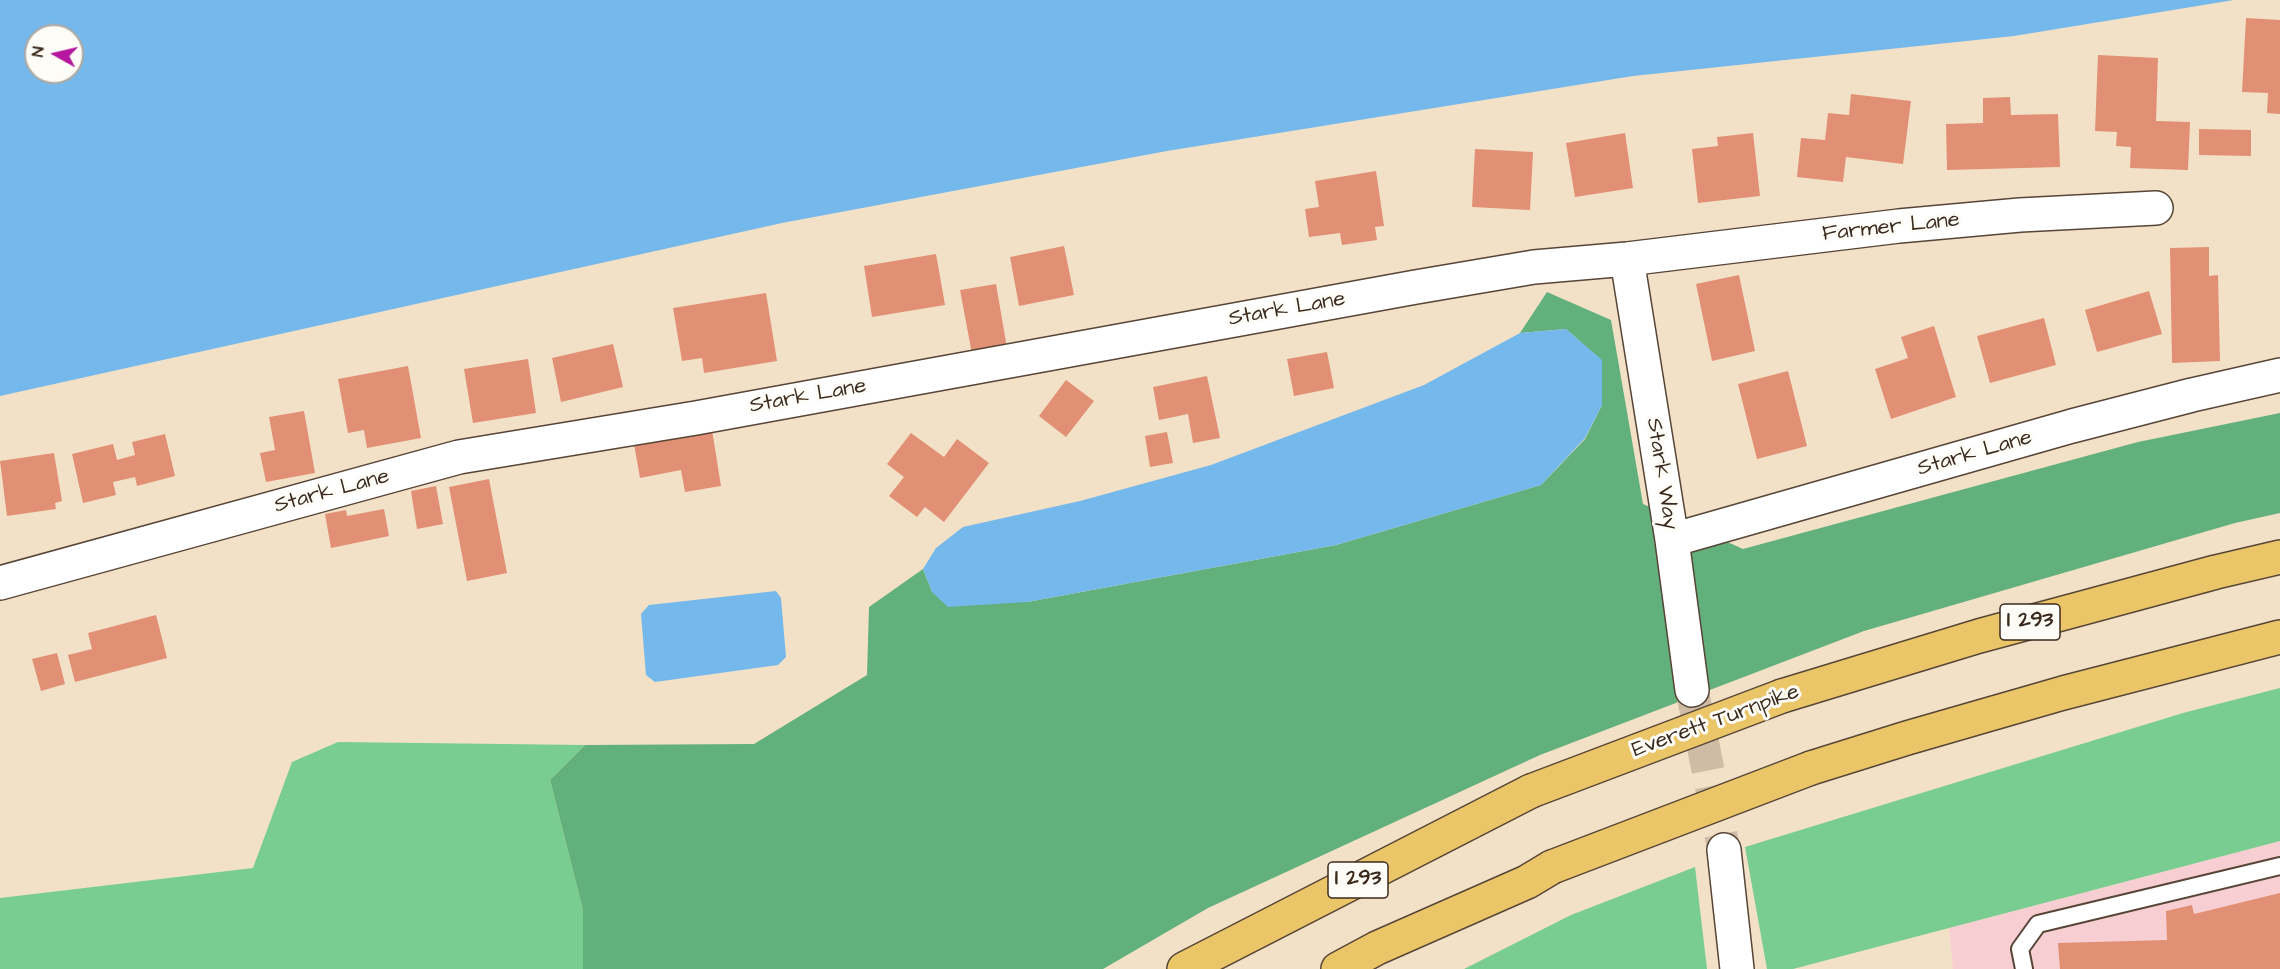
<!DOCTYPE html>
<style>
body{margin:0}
#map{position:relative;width:2280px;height:969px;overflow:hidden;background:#f3e1c7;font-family:"Architects Daughter",sans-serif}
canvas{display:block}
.north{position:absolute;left:24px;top:24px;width:60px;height:60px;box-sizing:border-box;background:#fdfcf7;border:2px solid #afa8a0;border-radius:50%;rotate:278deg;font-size:16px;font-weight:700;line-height:24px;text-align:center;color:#3b2a1e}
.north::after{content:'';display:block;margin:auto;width:21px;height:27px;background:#b5179e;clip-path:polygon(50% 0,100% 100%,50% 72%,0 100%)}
</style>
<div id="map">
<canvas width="2280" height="969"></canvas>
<div class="north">N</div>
</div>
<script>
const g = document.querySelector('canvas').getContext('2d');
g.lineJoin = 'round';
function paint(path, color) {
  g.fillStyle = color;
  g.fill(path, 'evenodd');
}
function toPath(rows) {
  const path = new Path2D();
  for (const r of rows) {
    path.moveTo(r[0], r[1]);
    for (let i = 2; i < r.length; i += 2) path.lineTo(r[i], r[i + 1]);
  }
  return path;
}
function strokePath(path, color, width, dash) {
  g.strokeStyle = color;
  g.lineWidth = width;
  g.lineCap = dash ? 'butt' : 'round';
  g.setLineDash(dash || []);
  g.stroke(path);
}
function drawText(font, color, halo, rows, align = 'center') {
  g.font = font + ' "Architects Daughter",sans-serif';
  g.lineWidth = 6;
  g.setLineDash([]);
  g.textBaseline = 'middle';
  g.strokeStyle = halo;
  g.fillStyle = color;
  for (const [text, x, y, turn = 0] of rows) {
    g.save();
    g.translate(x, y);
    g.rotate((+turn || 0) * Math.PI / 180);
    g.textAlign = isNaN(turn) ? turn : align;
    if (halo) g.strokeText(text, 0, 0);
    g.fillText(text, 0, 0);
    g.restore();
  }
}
paint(toPath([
 [2280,841,2280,969,1953,969,1949,928]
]), '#f7cfd2');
paint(toPath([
 [2280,688,2280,841,1793,969,1767,969,1745,847,2183,713],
 [338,742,585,745,550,780,583,910,583,969,0,969,0,898,253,868,292,762],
 [1695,867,1707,969,1464,969,1571,915]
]), '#79cd91');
paint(toPath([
 [1547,292,1611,320,1643,504,1743,549,2138,442,2280,413,2280,513,2235,523,1864,631,1540,755,1208,908,1103,969,583,969,583,910,550,780,585,745,754,744,867,675,869,607,923,569,932,592,1027,602,1336,545,1541,485,1585,439,1602,405,1601,360,1566,329,1520,333]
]), '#62b07b');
paint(toPath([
 [0,0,2234,0,2014,36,1633,76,1167,151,782,223,0,396],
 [36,36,72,36,72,72,36,72],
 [1566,329,1602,360,1602,405,1585,438,1541,485,1336,545,1027,602,948,607,932,592,923,569,936,548,963,527,1080,501,1211,465,1424,385,1520,333],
 [776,591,781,598,786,657,778,665,655,682,646,675,641,614,649,605]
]), '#75b8eb');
paint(toPath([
 [2246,18,2280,20,2280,114,2267,113,2268,93,2242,92],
 [2098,55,2158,58,2156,121,2190,122,2188,170,2130,168,2131,147,2116,146,2117,132,2095,131],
 [1851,94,1911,101,1903,164,1846,157,1843,182,1797,177,1801,138,1825,140,1828,113,1849,115],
 [2010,97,2011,115,2058,114,2060,167,1947,170,1946,124,1983,123,1983,98],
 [2199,129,2251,130,2251,156,2199,155],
 [1625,133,1633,188,1575,197,1566,143],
 [1753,133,1760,196,1698,203,1692,149,1718,146,1717,137],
 [1475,149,1533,152,1530,210,1472,207],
 [1376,171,1384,226,1375,227,1377,240,1342,245,1340,233,1309,237,1305,209,1319,207,1315,181],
 [1064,246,1074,295,1019,306,1010,257],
 [2209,247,2209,276,2218,275,2220,361,2172,363,2170,248],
 [936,254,945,305,872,317,864,266],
 [1739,275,1755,351,1712,361,1696,284],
 [996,284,1007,348,972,354,960,290],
 [2149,291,2162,334,2097,352,2085,310],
 [766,293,777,361,704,373,702,358,682,361,673,308],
 [2044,318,2056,365,1990,383,1977,336],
 [1934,326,1956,397,1891,419,1875,369,1908,358,1901,337],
 [613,344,623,387,561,402,552,358],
 [1327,352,1334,388,1294,396,1287,359],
 [528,359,536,413,473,423,464,369],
 [408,366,421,438,367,448,364,430,348,433,338,379],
 [1788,371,1807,446,1757,459,1738,384],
 [1207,376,1220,438,1193,443,1188,414,1159,420,1153,387],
 [1066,380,1094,401,1066,437,1039,416],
 [304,411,315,473,266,482,260,453,275,450,269,417],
 [712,430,721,486,685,492,681,470,640,478,634,444],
 [1167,432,1173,463,1150,467,1145,436],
 [911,433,944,457,957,439,989,463,944,522,925,507,917,517,889,496,904,477,887,464],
 [165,434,175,476,137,486,135,477,113,482,116,495,83,503,72,454,113,444,117,460,135,455,132,442],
 [54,453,62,501,55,503,56,509,7,516,0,461],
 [489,479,507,573,467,581,449,487],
 [436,486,443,524,417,529,411,491],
 [384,509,389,536,331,548,325,514,346,510,347,516],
 [156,615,167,658,75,682,68,655,92,649,88,633],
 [57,653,65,684,41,691,32,659],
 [2280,893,2280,969,2060,969,2058,943,2167,940,2166,911,2192,905,2194,914]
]), '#e19075');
strokePath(toPath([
 [1692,690,1724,850]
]), '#cebca5', 33, [33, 16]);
const service = toPath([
 [2024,969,2020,949,2038,924,2280,866]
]);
const minor = toPath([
 [1627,259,1672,540,1692,690],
 [1672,540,2072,426,2192,395,2280,375],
 [0,583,459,457,696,418,1416,287,1534,267,1627,259,1899,226,2020,215,2156,208],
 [1724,850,1737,969]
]);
const motorway = toPath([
 [1782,696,1979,636,2216,572,2280,557],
 [1811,768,1907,738,2063,693,2280,637],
 [1184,969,1531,791],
 [1338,969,1377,948,1527,882,1552,867]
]);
strokePath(service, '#574537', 20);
strokePath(minor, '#574537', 36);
strokePath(motorway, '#574537', 36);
strokePath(service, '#fff', 16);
strokePath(minor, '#fff', 33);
strokePath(motorway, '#ebc669', 33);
const motorwayBridge = toPath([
 [1531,791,1782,696],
 [1552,867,1811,768]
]);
strokePath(motorwayBridge, '#574537', 36, []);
strokePath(motorwayBridge, '#ebc669', 33);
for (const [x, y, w] of [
 [2030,622,60],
 [1358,880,60]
]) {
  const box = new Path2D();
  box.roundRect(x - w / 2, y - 18, w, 36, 4.5);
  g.fillStyle = '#fdfcf7';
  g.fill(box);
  strokePath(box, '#3b2a1e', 1.5);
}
drawText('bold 21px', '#3b2a1e', null, [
 ["I 293",2030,622],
 ["I 293",1358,880]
]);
drawText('22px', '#3b2a1e', '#fdfcf7', [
 ["Farmer Lane",1891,228,-6],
 ["Stark Lane",1287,310,-10],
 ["Stark Lane",808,397,-10],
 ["Stark Lane",1975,454,-16],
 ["Stark Way",1661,474,81],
 ["Stark Lane",332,492,-15],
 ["Everett Turnpike",1716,722,-20]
]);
</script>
